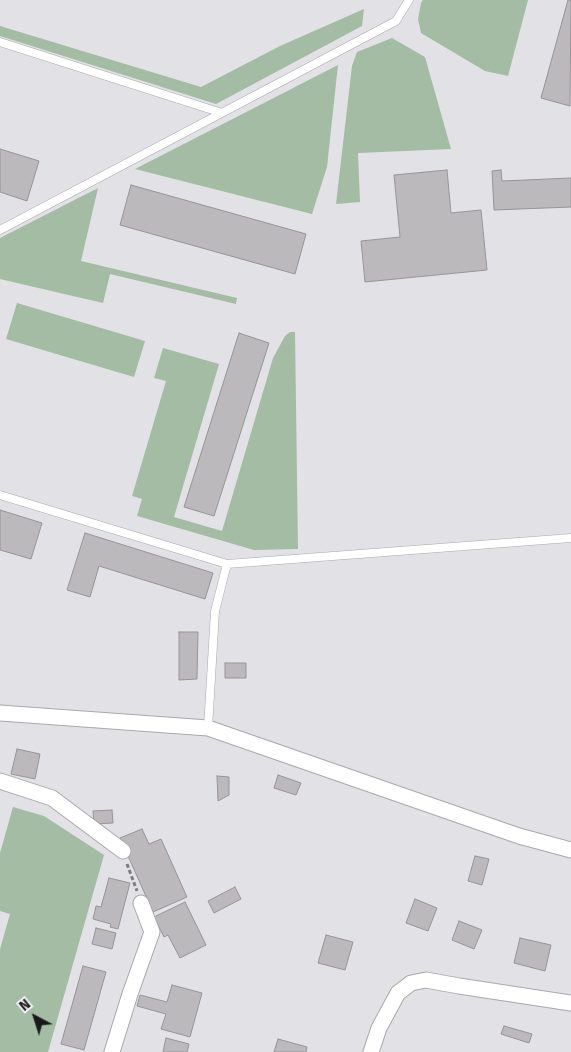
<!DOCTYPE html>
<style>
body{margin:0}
#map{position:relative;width:571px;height:1052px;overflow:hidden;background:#e1e1e6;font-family:"Fira Sans",sans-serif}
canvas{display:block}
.north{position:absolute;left:10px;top:992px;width:50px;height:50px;-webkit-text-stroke:4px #eeeef3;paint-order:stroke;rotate:320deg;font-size:14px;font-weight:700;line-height:20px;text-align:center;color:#1a1a1b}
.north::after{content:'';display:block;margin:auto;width:18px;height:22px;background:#1a1a1b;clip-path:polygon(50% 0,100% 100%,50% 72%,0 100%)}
</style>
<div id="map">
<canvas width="571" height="1052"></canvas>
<div class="north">N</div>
</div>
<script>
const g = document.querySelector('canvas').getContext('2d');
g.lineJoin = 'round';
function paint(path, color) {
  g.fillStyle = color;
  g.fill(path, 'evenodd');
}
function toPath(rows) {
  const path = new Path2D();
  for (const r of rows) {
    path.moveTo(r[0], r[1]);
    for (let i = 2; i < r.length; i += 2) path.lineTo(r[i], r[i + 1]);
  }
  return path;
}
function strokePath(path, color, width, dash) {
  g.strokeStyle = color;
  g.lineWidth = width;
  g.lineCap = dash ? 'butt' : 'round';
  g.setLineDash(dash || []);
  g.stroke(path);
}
paint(toPath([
 [423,0,528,0,508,76,485,71,421,33,418,19,421,3],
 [364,9,362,26,216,104,0,36,0,26,201,87,280,46],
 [392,38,425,57,451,149,358,153,360,202,336,204,352,66,357,52],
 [338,65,327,167,312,214,135,169],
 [98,188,81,261,237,298,236,304,110,274,103,303,0,279,0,238],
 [17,303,145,341,134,377,6,339],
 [290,332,295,332,298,549,254,550,137,516,142,499,132,496,166,381,154,378,163,348,219,364,174,517,222,531,273,358,285,336],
 [13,807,44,816,104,855,48,1052,0,1052,0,949,10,914,0,911,0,853]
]), '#a3bca3');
const building = toPath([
 [568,0,571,0,570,106,541,98,568,0],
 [0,149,39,161,27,201,0,192,0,149],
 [447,170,451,213,481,210,487,270,365,282,361,241,400,237,394,175,447,170],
 [501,170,502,181,571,178,571,207,494,210,492,171,501,170],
 [131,185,306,234,295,274,120,225,131,185],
 [239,333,269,343,214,516,184,507,239,333],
 [0,510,42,523,31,559,0,550,0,510],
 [85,533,213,573,205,599,99,566,90,597,67,590,85,533],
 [179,632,198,632,197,679,179,680,179,632],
 [225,663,246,663,246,678,225,678,225,663],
 [17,749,40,754,35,779,11,774,17,749],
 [278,775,301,783,296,795,274,788,278,775],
 [217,776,229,777,229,795,218,801,217,776],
 [112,810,113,823,94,824,93,811,112,810],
 [142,829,149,844,161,839,187,897,153,912,120,838,142,829],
 [475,856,489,859,482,885,468,881,475,856],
 [109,878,130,883,118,929,110,927,111,924,93,919,96,906,101,907,109,878],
 [235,887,241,899,214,913,208,901,235,887],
 [415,899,437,908,428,931,406,923,415,899],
 [185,902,206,945,180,958,168,935,164,937,154,917,185,902],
 [459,921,482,930,474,949,452,940,459,921],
 [96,928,116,933,112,949,92,944,96,928],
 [326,935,353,942,345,970,318,963,326,935],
 [520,938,551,945,545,971,514,963,520,938],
 [83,966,106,972,84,1050,61,1044,83,966],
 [172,985,202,993,190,1037,161,1029,166,1014,137,1006,140,995,167,1002,172,985],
 [504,1026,532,1034,529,1043,501,1034,504,1026],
 [166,1038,189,1044,187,1052,163,1052,166,1038],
 [278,1039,307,1047,306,1052,274,1052,278,1039]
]);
paint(building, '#bcb9bd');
strokePath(building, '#979497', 1);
const service = toPath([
 [0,42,222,113],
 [0,230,396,21,409,0],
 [0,495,227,564,571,538],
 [208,728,215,611,227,564]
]);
const minor = toPath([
 [0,713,208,728,519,836,571,850],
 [0,781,52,798,123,851],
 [112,1052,130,994,152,932,141,903],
 [371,1052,379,1028,398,993,411,983,426,980,459,986,571,1003]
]);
strokePath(service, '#a8a8ad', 9);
strokePath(minor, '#a8a8ad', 17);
strokePath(toPath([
 [127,864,137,891]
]), '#7e7e81', 3, [4, 2.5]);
strokePath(service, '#fff', 8);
strokePath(minor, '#fff', 15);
</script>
